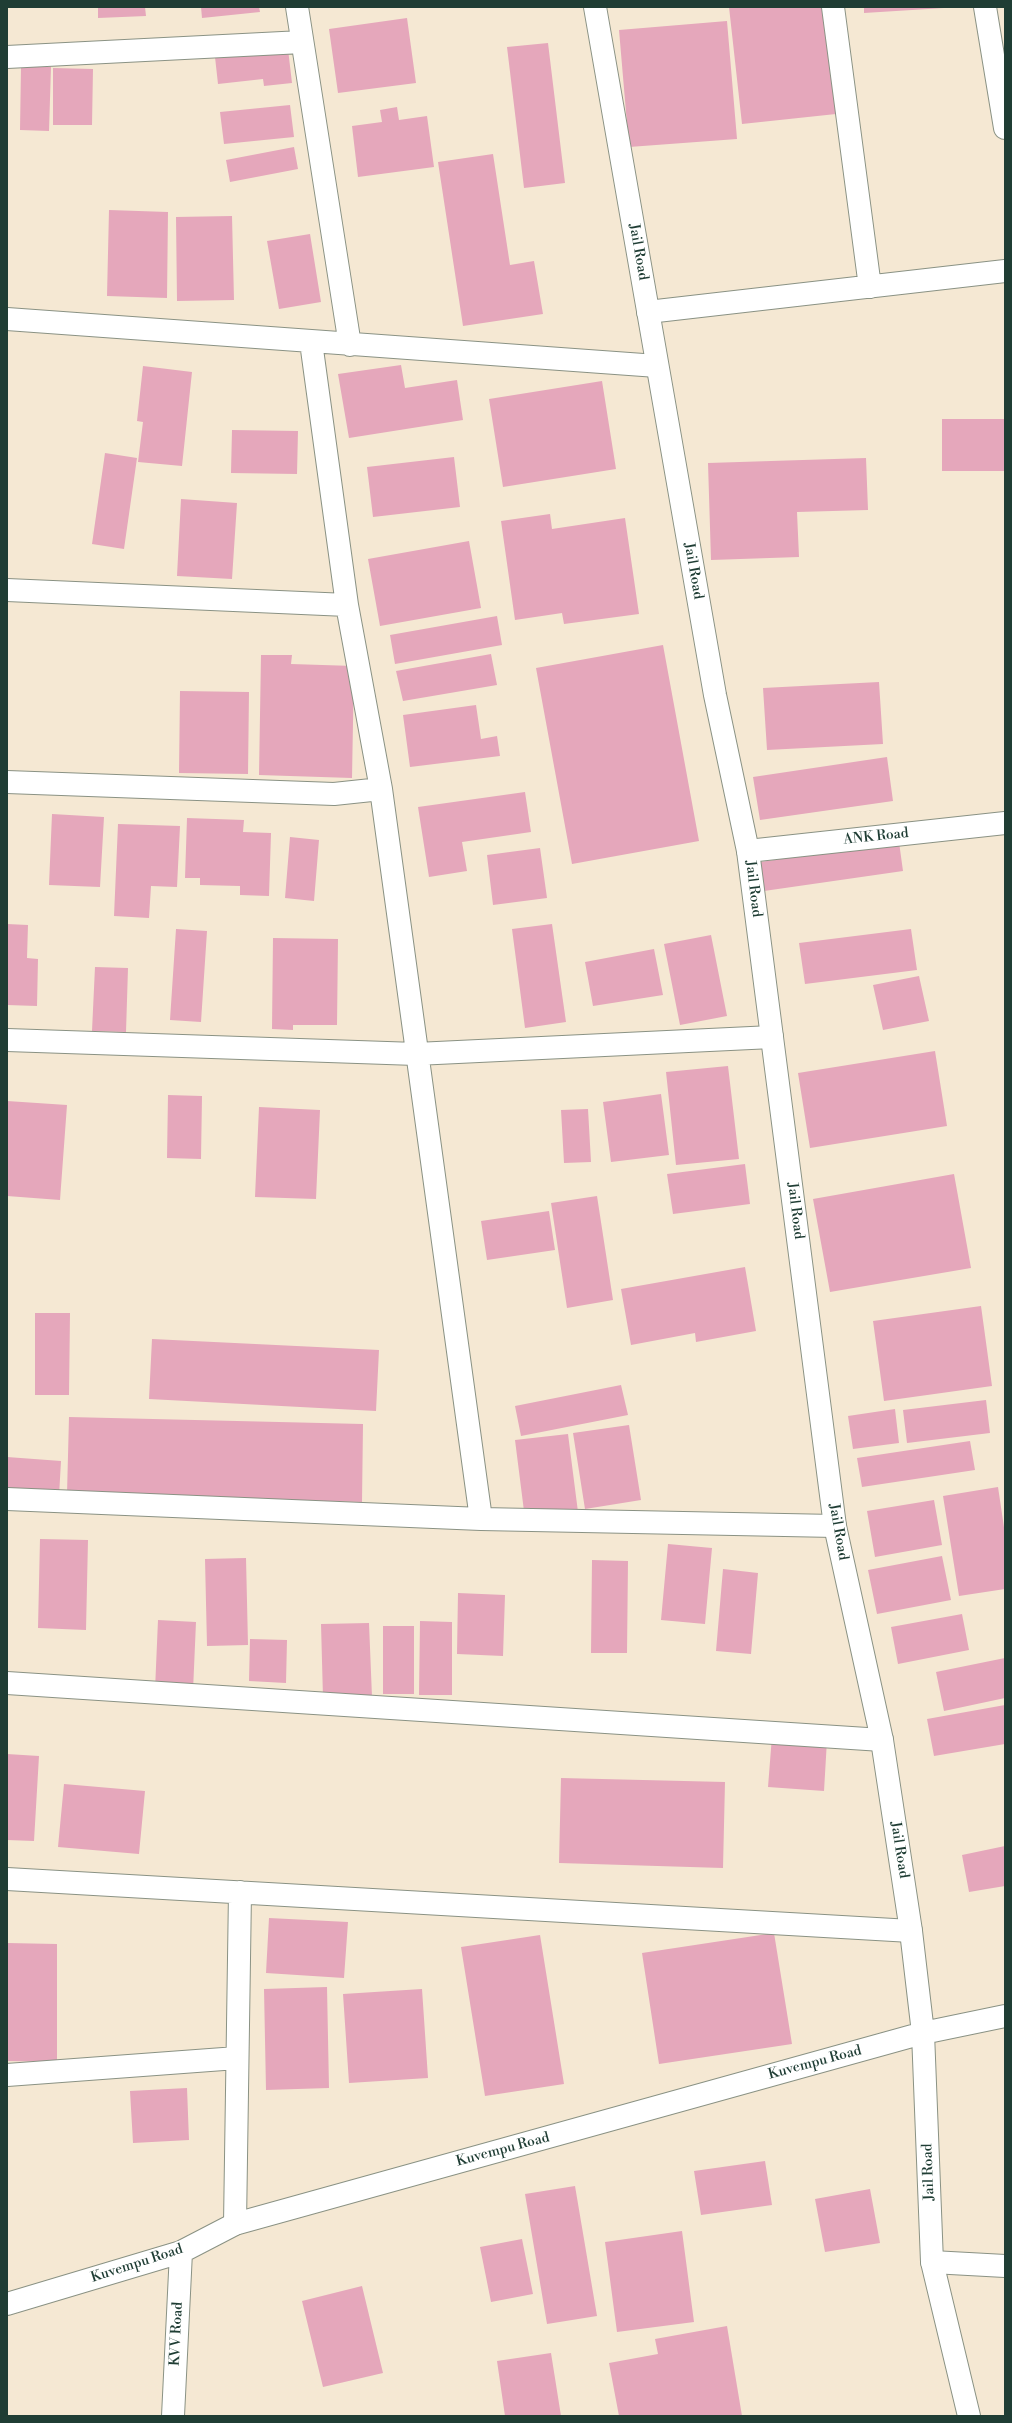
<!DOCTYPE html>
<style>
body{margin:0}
#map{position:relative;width:1012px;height:2423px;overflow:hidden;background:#f5e8d3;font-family:"Libre Bodoni",serif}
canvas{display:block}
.frame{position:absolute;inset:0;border:8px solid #1f3d34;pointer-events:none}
</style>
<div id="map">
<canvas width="1012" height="2423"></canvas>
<div class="frame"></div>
</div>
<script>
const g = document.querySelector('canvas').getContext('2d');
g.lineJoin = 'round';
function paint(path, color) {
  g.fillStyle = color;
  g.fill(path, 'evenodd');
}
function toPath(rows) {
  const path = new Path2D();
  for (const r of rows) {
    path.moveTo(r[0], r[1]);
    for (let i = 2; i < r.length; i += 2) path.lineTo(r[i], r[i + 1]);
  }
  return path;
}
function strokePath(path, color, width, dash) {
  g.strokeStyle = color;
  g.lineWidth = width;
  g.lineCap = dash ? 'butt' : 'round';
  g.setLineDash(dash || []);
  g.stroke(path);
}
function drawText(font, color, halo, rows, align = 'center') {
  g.font = font + ' "Libre Bodoni",serif';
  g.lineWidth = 3.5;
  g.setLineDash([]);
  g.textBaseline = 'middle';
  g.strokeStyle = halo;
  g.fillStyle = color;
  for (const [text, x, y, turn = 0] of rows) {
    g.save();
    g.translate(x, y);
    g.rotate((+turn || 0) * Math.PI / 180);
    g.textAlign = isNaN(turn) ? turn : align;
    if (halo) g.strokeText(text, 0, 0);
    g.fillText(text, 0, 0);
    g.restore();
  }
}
paint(toPath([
 [98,7,145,7,146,16,98,18],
 [201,7,259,7,260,12,202,18],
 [729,7,825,7,836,114,742,124],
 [864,7,944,7,944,8,864,13],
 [407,18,416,83,338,93,329,29],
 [727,21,737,139,629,147,619,30],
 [548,43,565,183,524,188,507,47],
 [288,49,292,83,264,86,263,79,218,84,215,57],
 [21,67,51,67,49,131,20,130],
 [53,68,93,69,92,125,53,125],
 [290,105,294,137,224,144,220,112],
 [397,107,399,120,427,116,434,167,358,177,352,126,382,122,380,110],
 [294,147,298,169,230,182,226,160],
 [493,154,510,265,534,261,543,314,463,326,438,162],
 [109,210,168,212,167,298,107,296],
 [232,216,234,300,177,301,176,217],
 [310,234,321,302,279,309,267,241],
 [401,365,405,388,457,380,463,420,349,438,338,374],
 [143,366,192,372,182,466,138,462,143,422,137,421],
 [602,381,616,469,503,487,489,399],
 [942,419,1005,419,1005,471,942,471],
 [232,430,298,431,297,474,231,473],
 [105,453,137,458,124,549,92,544],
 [454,457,460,507,373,517,367,467],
 [866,458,868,510,797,512,799,557,711,560,708,463],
 [181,499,237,503,232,579,177,576],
 [550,514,552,529,625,518,639,614,564,624,562,613,515,620,501,521],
 [469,541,481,608,380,626,368,559],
 [497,616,502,645,395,664,390,635],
 [663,645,699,841,572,864,536,668],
 [491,654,497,685,403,701,396,671],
 [261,655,292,655,291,664,354,666,352,778,259,775],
 [879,682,883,744,767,750,763,688],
 [180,691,249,692,248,774,179,773],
 [476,705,481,739,497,736,500,756,410,767,403,715],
 [887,757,893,801,760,820,753,777],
 [525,792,531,832,462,842,467,871,429,877,418,807],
 [52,814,104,817,100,887,49,885],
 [187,818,244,820,243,832,271,833,269,896,240,895,240,886,200,885,200,878,185,878],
 [118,824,180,826,177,887,151,886,149,918,114,916],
 [290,837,319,840,314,901,285,898],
 [899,842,903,871,764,891,760,862],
 [540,848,547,898,493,905,487,855],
 [7,924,28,925,27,958,38,959,37,1006,7,1005],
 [552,924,566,1022,525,1028,512,929],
 [176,929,207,931,201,1022,170,1020],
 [911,929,917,970,805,984,799,943],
 [711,935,727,1016,680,1025,664,944],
 [273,938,338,939,337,1025,293,1025,293,1030,272,1029],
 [654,949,663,995,593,1006,585,962],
 [95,967,128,968,126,1032,92,1031],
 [919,976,929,1021,883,1030,873,985],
 [935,1051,947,1126,810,1148,798,1073],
 [728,1066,739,1159,676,1165,666,1072],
 [661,1094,669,1155,611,1162,603,1102],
 [168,1095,202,1096,201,1159,167,1158],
 [7,1101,67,1105,60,1200,7,1196],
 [259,1107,320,1110,316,1199,255,1197],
 [588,1109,591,1162,564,1163,561,1110],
 [745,1164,750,1204,673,1214,667,1174],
 [954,1174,971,1268,830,1292,813,1199],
 [597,1196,613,1300,567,1308,551,1203],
 [549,1211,555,1250,487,1260,481,1221],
 [745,1267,756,1331,696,1342,695,1333,631,1345,621,1289],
 [981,1306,992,1386,884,1401,873,1321],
 [35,1313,70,1313,69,1395,35,1395],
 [152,1339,379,1350,376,1411,149,1399],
 [621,1385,628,1415,521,1436,515,1406],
 [986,1400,990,1433,907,1443,903,1410],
 [895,1409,899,1443,853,1449,848,1416],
 [69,1417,363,1424,362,1502,67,1494],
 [629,1425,641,1500,585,1509,573,1433],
 [568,1434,578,1512,525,1519,515,1440],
 [970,1441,975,1470,862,1487,857,1458],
 [7,1457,61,1461,59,1496,7,1492],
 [998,1487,1005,1534,1005,1589,959,1596,943,1496],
 [934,1500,942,1545,875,1557,867,1511],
 [40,1539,88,1540,86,1630,38,1628],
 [668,1544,712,1548,705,1624,661,1620],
 [942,1556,951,1600,877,1614,868,1570],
 [246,1558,248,1645,207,1646,205,1559],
 [592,1560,628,1561,627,1653,591,1653],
 [723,1569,758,1573,751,1654,716,1651],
 [458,1593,505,1595,503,1656,457,1654],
 [962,1614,969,1650,898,1664,891,1627],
 [158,1620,196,1622,193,1691,155,1690],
 [420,1621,452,1622,452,1695,419,1695],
 [369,1623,372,1697,323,1698,321,1624],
 [383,1626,414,1626,414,1694,383,1694],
 [250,1639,287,1640,286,1683,249,1681],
 [1005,1658,1005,1698,944,1711,936,1672],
 [1005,1705,1005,1744,934,1756,927,1719],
 [772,1736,827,1740,824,1791,768,1787],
 [7,1754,39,1756,34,1841,7,1840],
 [561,1778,725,1782,723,1868,559,1863],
 [64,1784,145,1791,139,1854,58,1847],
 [1005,1846,1005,1886,969,1892,962,1855],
 [269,1918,348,1922,344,1978,266,1973],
 [774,1933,792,2044,659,2064,642,1953],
 [540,1935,564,2084,485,2096,461,1947],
 [7,1943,57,1944,57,2062,7,2061],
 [327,1987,329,2088,266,2090,264,1989],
 [422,1989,428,2078,349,2083,343,1994],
 [187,2088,189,2140,133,2143,130,2091],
 [765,2161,772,2205,701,2215,694,2171],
 [575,2186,597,2316,547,2324,525,2194],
 [870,2189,880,2243,825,2252,815,2199],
 [682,2231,694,2322,617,2332,605,2242],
 [522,2239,533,2294,491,2302,480,2247],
 [362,2286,383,2373,323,2387,302,2301],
 [727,2326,742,2416,619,2416,609,2363,658,2354,655,2339],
 [551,2353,561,2416,505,2416,497,2361]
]), '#e5a7bb');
const minor = toPath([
 [297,7,350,345],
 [833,7,870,287],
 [985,7,1005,128],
 [7,57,302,42],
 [648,312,1005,271],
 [7,319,657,366],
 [311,342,347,605],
 [7,590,347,605,381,789,481,1519],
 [7,782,334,794,381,789],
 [748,851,1005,823],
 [7,1040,416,1054,772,1037],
 [7,1499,481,1519,835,1526],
 [7,1683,882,1740],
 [7,1879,911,1931],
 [7,2075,237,2058],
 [235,2224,240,1892],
 [932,2262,1005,2266]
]);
const secondary = toPath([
 [595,7,715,695,748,851,835,1526,882,1740,911,1931,923,2033,932,2262,969,2416],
 [7,2304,181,2252,235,2224,923,2033,1005,2016],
 [173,2416,181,2252]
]);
strokePath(minor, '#8a9284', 24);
strokePath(secondary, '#8a9284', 24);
strokePath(minor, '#fff', 22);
strokePath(secondary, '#fff', 22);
drawText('14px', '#1f3d34', '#fff', [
 ["Jail Road",638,252,80],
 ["Jail Road",693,571,80],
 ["ANK Road",876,837,-6],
 ["Jail Road",753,889,83],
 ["Jail Road",795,1211,83],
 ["Jail Road",838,1532,80],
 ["Jail Road",899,1850,81],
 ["Kuvempu Road",815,2063,-15],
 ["Kuvempu Road",503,2150,-15],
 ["Jail Road",929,2172,-92],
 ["Kuvempu Road",137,2264,-18],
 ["KVV Road",177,2334,-87]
]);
</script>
